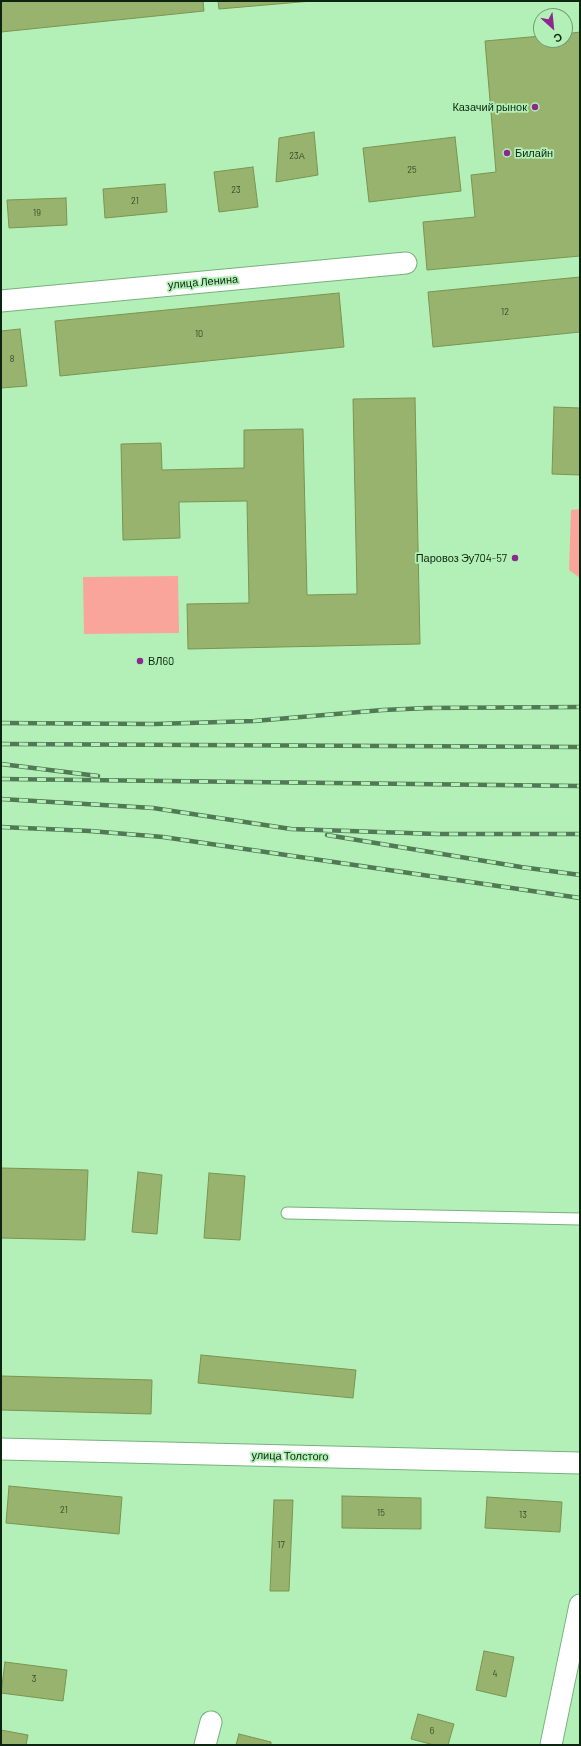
<!DOCTYPE html>
<meta charset="utf-8">
<style>
body{margin:0}
#map{position:relative;width:581px;height:1746px;overflow:hidden;background:#b3f0b7;font-family:Barlow,sans-serif}
canvas{display:block}
.frame{position:absolute;inset:0;border:2px solid #0d2510;pointer-events:none}
.north{position:absolute;left:533px;top:8px;width:40px;height:40px;box-sizing:border-box;background:#b3f0b7;border:1px solid #719f74;border-radius:50%;rotate:153deg;font-size:11px;font-weight:700;line-height:16px;text-align:center;color:#0d2510}
.north::after{content:'';display:block;margin:auto;width:14px;height:18px;background:#8c288f;clip-path:polygon(50% 0,100% 100%,50% 72%,0 100%)}
</style>
<div id="map">
<canvas width="581" height="1746"></canvas>
<div class="frame"></div>
<div class="north">С</div>
</div>
<script>
const g = document.querySelector('canvas').getContext('2d');
g.lineJoin = 'round';
function paint(path, color) {
  g.fillStyle = color;
  g.fill(path, 'evenodd');
}
function toPath(rows) {
  const path = new Path2D();
  for (const r of rows) {
    path.moveTo(r[0], r[1]);
    for (let i = 2; i < r.length; i += 2) path.lineTo(r[i], r[i + 1]);
  }
  return path;
}
function strokePath(path, color, width, dash) {
  g.strokeStyle = color;
  g.lineWidth = width;
  g.lineCap = dash ? 'butt' : 'round';
  g.setLineDash(dash || []);
  g.stroke(path);
}
function drawText(font, color, halo, rows, align = 'center') {
  g.font = font + ' Barlow,sans-serif';
  g.lineWidth = 3.5;
  g.setLineDash([]);
  g.textBaseline = 'middle';
  g.strokeStyle = halo;
  g.fillStyle = color;
  for (const [text, x, y, turn = 0] of rows) {
    g.save();
    g.translate(x, y);
    g.rotate((+turn || 0) * Math.PI / 180);
    g.textAlign = isNaN(turn) ? turn : align;
    if (halo) g.strokeText(text, 0, 0);
    g.fillText(text, 0, 0);
    g.restore();
  }
}
paint(toPath([
 [580,509,580,578,569,570,571,510],
 [178,576,179,633,84,634,83,577]
]), '#faa59c');
const building = toPath([
 [1,1,203,1,204,11,1,32,1,1],
 [218,1,312,1,219,9,218,1],
 [580,32,580,256,427,270,423,222,475,217,471,175,496,172,485,41,541,36,541,40,565,40,565,34,580,32],
 [314,132,318,175,276,182,279,138,314,132],
 [455,137,461,191,369,202,363,148,455,137],
 [253,167,258,207,219,212,214,172,253,167],
 [165,184,167,212,105,218,103,189,165,184],
 [66,198,67,225,9,228,7,200,66,198],
 [580,277,580,332,433,347,428,292,580,277],
 [339,293,344,347,60,376,55,321,339,293],
 [20,329,27,386,1,388,1,331,20,329],
 [415,398,420,644,188,649,187,604,249,603,247,501,179,502,180,538,123,540,121,444,161,443,162,470,244,468,244,430,303,429,307,595,357,594,353,399,415,398],
 [554,407,580,408,580,475,552,474,554,407],
 [1,1168,88,1170,85,1240,1,1238,1,1168],
 [138,1172,162,1175,157,1234,132,1232,138,1172],
 [209,1173,245,1176,240,1240,204,1238,209,1173],
 [201,1355,356,1370,353,1398,198,1383,201,1355],
 [1,1376,152,1380,151,1414,1,1410,1,1376],
 [9,1486,122,1497,119,1534,6,1523,9,1486],
 [342,1496,421,1498,421,1529,342,1528,342,1496],
 [487,1497,562,1502,560,1532,485,1528,487,1497],
 [274,1500,293,1500,289,1591,270,1591,274,1500],
 [484,1651,514,1657,506,1697,476,1690,484,1651],
 [5,1662,67,1670,63,1701,1,1693,5,1662],
 [418,1714,454,1724,448,1745,434,1745,411,1739,418,1714],
 [1,1730,28,1735,26,1745,1,1745,1,1730],
 [239,1734,271,1742,271,1745,236,1745,239,1734]
]);
paint(building, '#97b36e');
strokePath(building, '#7a9450', 1);
const service = toPath([
 [287,1213,580,1219]
]);
const minor = toPath([
 [1,301,406,263],
 [1,1449,580,1463],
 [205,1745,211,1722],
 [551,1745,580,1605]
]);
strokePath(service, '#76b17c', 13);
strokePath(minor, '#76b17c', 23);
strokePath(service, '#fff', 11);
strokePath(minor, '#fff', 21);
const rail = toPath([
 [1,723,155,724,254,721,383,710,428,708,580,707],
 [1,744,580,747],
 [1,764,98,776],
 [1,779,580,786],
 [1,799,153,808,291,829,437,834,580,834],
 [1,827,90,831,163,837,580,898],
 [327,835,521,867,580,875]
]);
strokePath(rail, '#517955', 4.5);
strokePath(rail, '#b3f0b7', 3, [9]);
for (const [x, y, r, color] of [
 [535,107,4,"#8c288f"],
 [507,153,4,"#8c288f"],
 [515,558,4,"#8c288f"],
 [140,661,4,"#8c288f"]
]) {
  const dot = new Path2D();
  dot.arc(x, y, r, 0, 2 * Math.PI);
  g.fillStyle = color;
  g.fill(dot);
  strokePath(dot, '#b3f0b7', 1.5);
}
drawText('9px', '#304828', null, [
 ["23А",297,156],
 ["25",412,170],
 ["23",236,190],
 ["21",135,201],
 ["19",37,213],
 ["12",505,312],
 ["10",199,334],
 ["8",12,359],
 ["21",64,1510],
 ["15",381,1513],
 ["13",523,1515],
 ["17",281,1545],
 ["4",495,1674],
 ["3",34,1679],
 ["6",432,1731]
]);
drawText('11px', '#0d2510', '#b3f0b7', [
 ["Казачий рынок",527,107],
 ["Билайн",515,153,"left"],
 ["Паровоз Эу704-57",507,558],
 ["ВЛ60",148,661,"left"]
], 'right');
drawText('11px', '#0d2510', '#b3f0b7', [
 ["улица Ленина",203,282,-5],
 ["улица Толстого",290,1456,1]
]);
</script>
